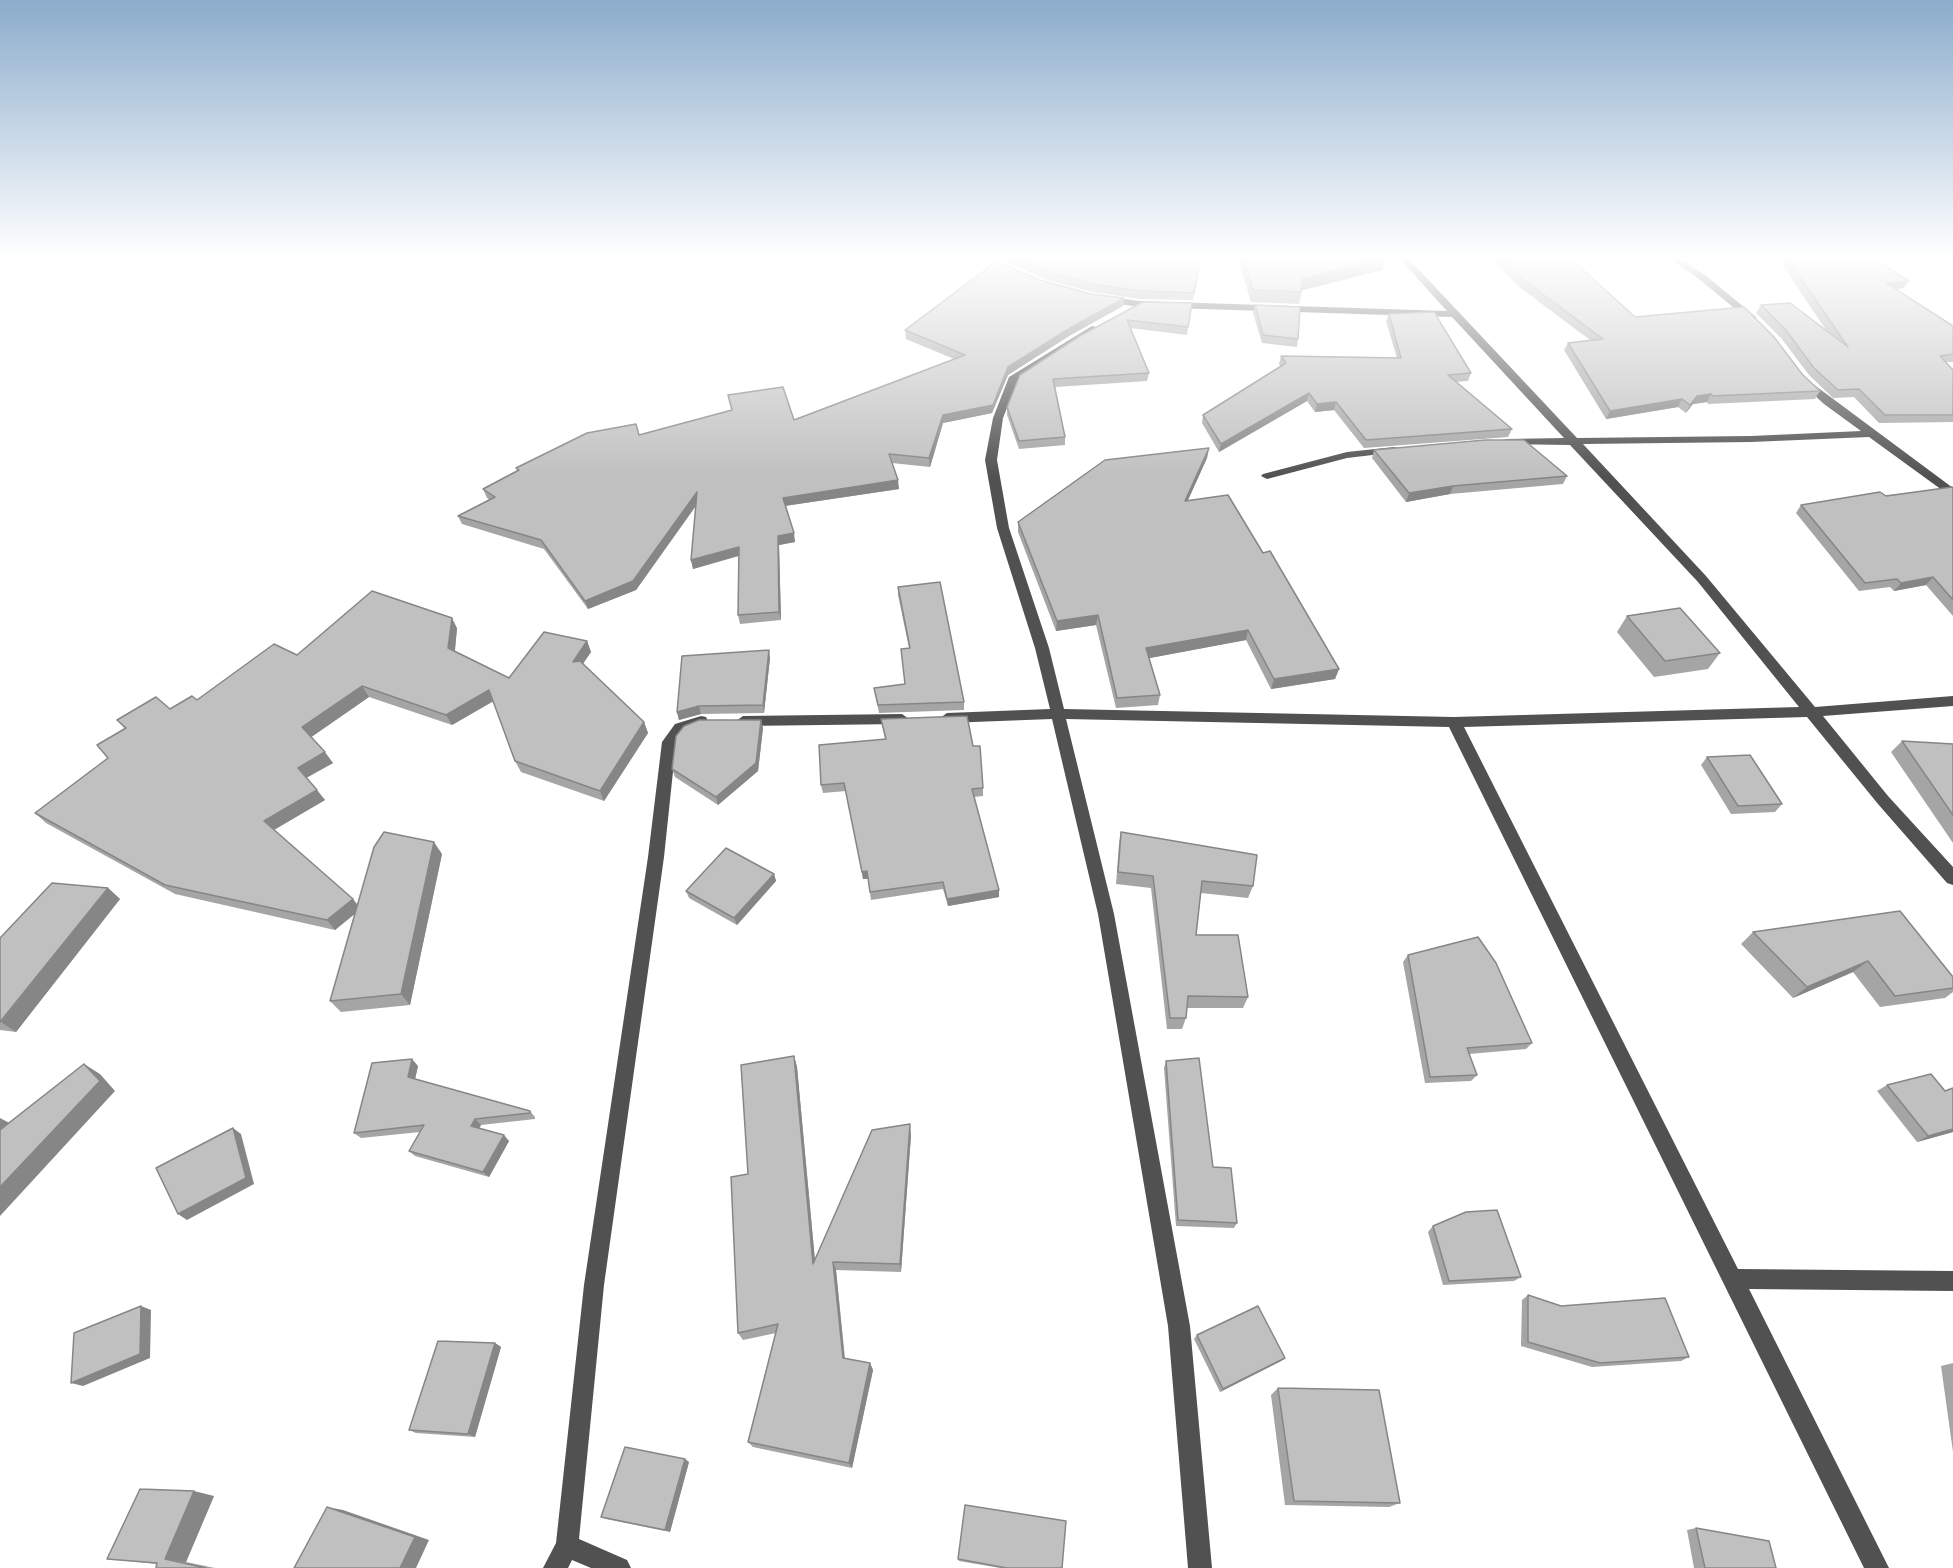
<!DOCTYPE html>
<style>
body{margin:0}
canvas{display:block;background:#fff}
</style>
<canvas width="1953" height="1568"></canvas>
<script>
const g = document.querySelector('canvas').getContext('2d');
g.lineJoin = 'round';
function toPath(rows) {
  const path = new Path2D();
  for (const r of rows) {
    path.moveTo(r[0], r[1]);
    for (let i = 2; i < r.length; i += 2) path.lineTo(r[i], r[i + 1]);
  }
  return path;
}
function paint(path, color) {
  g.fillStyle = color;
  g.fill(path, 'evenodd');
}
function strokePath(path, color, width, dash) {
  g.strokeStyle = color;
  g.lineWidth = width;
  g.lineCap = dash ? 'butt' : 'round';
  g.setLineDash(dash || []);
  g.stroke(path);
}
paint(toPath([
 [1398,257,1407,257,1577,438,1751,436,1861,431,1824,404,1801,383,1801,379,1805,378,1953,488,1953,498,1869,437,1751,442,1583,444,1706,576,1815,707,1953,696,1953,706,1823,716,1888,796,1953,867,1953,885,1947,883,1878,804,1807,717,1464,727,1738,1269,1953,1271,1953,1291,1749,1289,1889,1568,1864,1568,1449,727,1066,719,1114,914,1190,1326,1212,1568,1188,1568,1168,1326,1098,914,1052,719,947,723,940,718,947,713,1050,709,1035,648,997,528,985,460,993,418,1009,377,1092,326,1100,328,1018,381,1003,418,997,460,1009,528,1049,648,1064,709,1454,717,1799,707,1698,582,1570,445,1503,444,1503,440,1507,439,1564,438,1452,317,1140,307,1103,302,1098,299,1103,296,1140,301,1447,311,1398,257],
 [1668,257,1678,257,1705,275,1756,317,1756,321,1750,321,1699,279,1668,257],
 [1394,447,1398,448,1398,452,1347,458,1267,479,1261,476,1263,474,1347,452,1394,447],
 [902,714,909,719,902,724,743,726,736,721,743,716,902,714],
 [701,716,706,717,708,721,706,725,685,732,676,743,664,857,604,1285,579,1539,627,1560,631,1568,591,1568,572,1560,568,1568,543,1568,556,1543,584,1285,648,857,662,742,675,724,701,716]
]), '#515151');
paint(toPath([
 [1007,257,1201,257,1193,300,1140,299,1092,292,1047,280,1007,262],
 [1238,257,1384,257,1385,258,1382,270,1302,290,1299,304,1251,302],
 [1491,257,1569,257,1635,317,1802,374,1820,391,1815,399,1708,404,1707,402,1693,404,1686,413,1678,407,1606,419,1564,350,1568,343,1590,340,1518,286],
 [1777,257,1871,257,1909,281,1903,288,1895,289,1953,326,1953,362,1946,362,1953,370,1953,422,1879,423,1854,397,1833,398,1809,375,1781,338,1756,313,1761,305,1826,330],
 [1040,280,1091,294,1124,298,1123,306,1069,336,1008,375,992,413,943,423,930,467,892,463,899,489,785,506,795,542,779,545,781,620,740,624,738,615,739,556,693,569,691,560,696,506,636,590,588,609,544,549,462,524,458,516,490,500,487,498,483,489,517,471,516,468,732,411,728,395,794,420,954,359,906,339,905,330],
 [1143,302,1192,303,1187,335,1130,328,1149,373,1147,381,1055,387,1065,437,1065,445,1019,449,1007,415,1007,407],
 [1255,305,1298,339,1297,347,1262,343,1253,313],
 [1389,314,1471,373,1468,381,1456,382,1512,429,1508,437,1364,448,1334,410,1315,412,1307,401,1219,452,1202,423,1203,415,1281,367,1279,364,1281,356,1397,358,1386,321],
 [1209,448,1207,458,1188,500,1263,553,1339,669,1335,679,1271,689,1246,640,1149,658,1160,695,1158,705,1116,708,1096,625,1056,631,1018,532,1018,522],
 [1374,450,1567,476,1563,484,1450,494,1406,502,1372,458],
 [1953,488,1953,616,1926,585,1894,591,1890,587,1859,591,1796,513,1801,505],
 [898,587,964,702,964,710,879,713,874,688,905,684,901,649,909,648,898,595],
 [1627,616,1720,653,1708,669,1654,677,1617,632],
 [457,628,455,651,509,678,587,641,591,652,583,664,644,722,648,733,604,801,521,772,515,761,494,701,452,725,369,697,311,737,333,763,306,778,325,800,274,830,353,899,357,905,442,854,410,1005,341,1012,330,1001,355,913,335,930,175,894,46,823,35,813,108,758,125,729,117,720,170,709,197,700,297,655],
 [770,658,764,713,701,714,679,720,677,712],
 [881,719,973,746,983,788,983,796,974,797,999,897,948,906,943,889,871,900,868,879,863,879,846,791,823,793,821,785,885,739],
 [761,720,763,728,758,771,718,805,675,777,672,769],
 [1902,741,1953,744,1953,843,1891,752],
 [1707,757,1782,804,1775,812,1731,814,1701,765],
 [1121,832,1253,886,1248,898,1201,893,1196,935,1248,997,1243,1008,1187,1008,1186,1018,1182,1029,1167,1029,1151,888,1116,884,1119,844],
 [774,874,776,881,737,925,689,898,686,891],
 [108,888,120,899,16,1032,0,1030,0,938],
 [1753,932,1953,977,1953,992,1945,998,1880,1007,1853,972,1793,998,1741,944],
 [1408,955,1532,1043,1526,1049,1469,1054,1477,1075,1471,1081,1425,1083,1403,962],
 [794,1056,797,1067,815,1260,911,1135,901,1272,836,1270,845,1358,870,1363,873,1370,852,1468,753,1447,748,1442,776,1333,743,1340,738,1333,748,1174],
 [1166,1061,1237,1223,1234,1228,1176,1226,1164,1068],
 [418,1066,415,1079,530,1111,535,1117,535,1119,481,1125,479,1129,509,1141,489,1177,415,1156,409,1151,420,1132,361,1138,354,1133],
 [1887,1085,1953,1132,1917,1142,1877,1091],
 [1433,1226,1521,1277,1514,1281,1443,1285,1428,1232],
 [1528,1295,1689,1357,1681,1361,1592,1367,1521,1346,1522,1300],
 [1197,1335,1285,1358,1281,1361,1220,1392,1194,1339],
 [495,1343,501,1347,475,1437,416,1433,409,1430],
 [1953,1363,1953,1452,1941,1366],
 [1278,1388,1400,1503,1389,1507,1285,1505,1271,1395],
 [689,1462,670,1532,606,1519,601,1517],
 [214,1496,186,1562,215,1568,156,1568,157,1564,107,1559],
 [1696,1528,1776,1568,1694,1568,1687,1530],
 [958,1559,1062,1568,1000,1568,959,1561]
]), '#a5a5a5');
paint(toPath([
 [1385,258,1382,270,1299,291,1302,279],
 [1909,281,1903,288,1881,291,1886,283],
 [1124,298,1123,306,1069,336,1008,375,992,413,943,423,930,467,929,458,943,415,1008,367,1070,328],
 [1309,393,1307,401,1219,452,1221,444],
 [1711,394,1707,402,1693,404,1686,413,1690,405,1697,396],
 [1682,399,1678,407,1606,419,1610,411],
 [1336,402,1334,410,1315,412,1317,404],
 [1209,448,1207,458,1183,511,1185,501],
 [898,480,899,489,784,506,783,498],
 [1453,486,1450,494,1406,502,1409,493],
 [697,492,699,501,636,590,588,609,585,601],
 [794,533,795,542,779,545,781,620,779,612,778,536],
 [739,547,741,555,693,569,691,560],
 [1933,577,1926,585,1894,591,1901,583],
 [1098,615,1096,625,1056,631,1057,621],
 [452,618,457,628,454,659,448,648],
 [1248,630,1246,640,1145,659,1146,648],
 [587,641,591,652,577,672,573,662],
 [769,650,770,658,764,713,763,705],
 [1339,669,1335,679,1271,689,1274,679],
 [362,686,369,697,310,738,302,727],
 [489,690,495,700,452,725,446,715],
 [699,706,701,714,679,720,677,712],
 [761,720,763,728,758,771,718,805,716,797],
 [644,722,648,733,604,801,600,791],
 [325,752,333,763,306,778,298,768],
 [317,790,325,800,272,831,264,821],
 [434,842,442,854,410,1005,401,994],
 [867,871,868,879,863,879,862,872],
 [774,874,776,881,737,925,734,918],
 [108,888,120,899,16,1032,1,1022],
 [999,890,999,897,948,906,947,899],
 [353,899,361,909,335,930,327,920],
 [1868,961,1853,972,1793,998,1807,987],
 [794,1056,797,1067,816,1272,813,1264],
 [412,1059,418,1066,414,1084,408,1077],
 [84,1064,100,1074,115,1091,0,1216,0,1187],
 [0,1118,15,1126,0,1146],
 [475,1119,481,1125,477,1132,471,1126],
 [910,1124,911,1135,901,1272,900,1264],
 [233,1128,241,1134,254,1184,187,1220,178,1214],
 [1953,1129,1953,1132,1917,1142,1928,1136],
 [504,1135,509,1141,489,1177,483,1172],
 [833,1262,836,1270,845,1364,843,1358],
 [141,1306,151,1310,150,1358,83,1386,71,1383],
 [495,1343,501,1347,475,1437,468,1434],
 [1285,1358,1281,1361,1220,1392,1223,1389],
 [870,1363,873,1370,852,1468,849,1463],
 [685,1459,689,1462,670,1532,665,1530],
 [194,1491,214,1496,186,1562,165,1559],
 [327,1507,343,1510,429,1540,416,1568,400,1568]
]), '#868686');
const building = toPath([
 [1014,257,1201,257,1194,293,1141,291,1093,284,1047,272,1014,257],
 [1244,257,1384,257,1385,258,1302,279,1301,292,1253,290,1244,257],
 [1501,257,1569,257,1635,317,1744,307,1774,337,1802,374,1820,391,1713,396,1711,394,1697,396,1690,405,1682,399,1610,411,1568,343,1603,339,1521,278,1501,257],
 [1786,257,1871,257,1909,281,1886,283,1953,326,1953,354,1940,356,1953,370,1953,415,1885,415,1859,389,1838,390,1814,368,1786,330,1761,305,1790,303,1848,347,1786,257],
 [997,261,1040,280,1091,294,1124,298,1070,328,1008,367,993,405,943,415,929,458,889,454,898,480,783,498,794,533,778,536,779,612,738,615,739,547,691,560,697,492,633,581,585,601,541,540,458,516,495,497,483,489,519,470,516,468,587,433,636,424,639,435,732,410,728,395,783,387,794,420,965,355,905,330,997,261],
 [1143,302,1192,303,1188,327,1127,320,1149,373,1053,379,1065,437,1019,441,1007,407,1020,375,1080,336,1143,302],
 [1255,305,1300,307,1298,339,1263,335,1255,305],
 [1434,312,1471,373,1448,375,1512,429,1366,440,1336,402,1317,404,1309,393,1221,444,1203,415,1286,363,1281,356,1401,358,1389,314,1434,312],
 [1485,440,1524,440,1567,476,1453,486,1409,493,1374,450,1485,440],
 [1209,448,1185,501,1228,495,1263,553,1270,551,1339,669,1274,679,1248,630,1146,648,1160,695,1117,698,1098,615,1057,621,1018,522,1105,460,1209,448],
 [1952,487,1953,488,1953,600,1933,577,1901,583,1897,579,1865,583,1801,505,1880,492,1886,496,1952,487],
 [940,582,964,702,878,705,874,688,905,684,901,649,910,648,898,587,940,582],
 [372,591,452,618,448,648,509,678,544,632,587,641,573,662,580,661,644,722,600,791,515,761,489,690,446,715,362,686,302,727,325,752,298,768,317,790,264,821,353,899,327,920,165,885,35,813,108,758,97,745,126,728,117,720,156,697,170,709,192,696,197,700,274,644,297,655,372,591],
 [1680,608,1720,653,1665,661,1627,616,1680,608],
 [769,650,763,705,699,706,677,712,682,656,769,650],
 [967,716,973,746,980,746,983,788,972,789,999,890,947,899,943,882,870,892,867,871,862,872,844,783,821,785,819,745,886,739,881,719,967,716],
 [699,720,761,720,756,763,716,797,672,769,676,736,684,726,699,720],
 [1902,741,1953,744,1953,815,1902,741],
 [1750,755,1782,804,1738,806,1707,757,1750,755],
 [384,832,434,842,401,994,330,1001,374,847,384,832],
 [1121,832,1257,855,1253,886,1202,881,1196,935,1238,935,1248,997,1188,996,1186,1018,1170,1018,1153,876,1118,872,1121,832],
 [726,848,774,874,734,918,686,891,726,848],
 [52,883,108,888,0,1022,0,938,52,883],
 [1900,911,1953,977,1953,988,1895,996,1868,961,1807,987,1753,932,1900,911],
 [1478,937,1496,963,1532,1043,1467,1048,1477,1075,1430,1077,1408,955,1478,937],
 [794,1056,813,1264,872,1130,910,1124,900,1264,833,1262,843,1358,870,1363,849,1463,748,1442,778,1324,738,1333,731,1177,748,1174,741,1065,794,1056],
 [1199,1058,1213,1167,1231,1168,1237,1223,1178,1220,1166,1061,1199,1058],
 [412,1059,408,1077,530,1111,530,1113,475,1119,471,1126,504,1135,483,1172,409,1151,424,1125,354,1133,372,1063,412,1059],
 [84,1064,100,1081,0,1187,0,1130,84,1064],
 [1931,1074,1945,1091,1953,1088,1953,1129,1928,1136,1887,1085,1931,1074],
 [233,1128,246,1178,178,1214,156,1168,233,1128],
 [1497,1210,1521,1277,1449,1281,1433,1226,1466,1212,1497,1210],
 [1528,1295,1561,1306,1665,1298,1689,1357,1600,1363,1528,1342,1528,1295],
 [141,1306,140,1354,71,1383,74,1333,141,1306],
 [1258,1306,1285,1358,1223,1389,1197,1335,1258,1306],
 [438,1341,495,1343,468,1434,409,1430,438,1341],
 [1278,1388,1379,1390,1400,1503,1294,1501,1278,1388],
 [625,1447,685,1459,665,1530,601,1517,625,1447],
 [140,1489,194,1491,165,1559,206,1568,156,1568,157,1563,107,1559,140,1489],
 [965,1505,1066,1521,1062,1568,1007,1568,958,1559,965,1505],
 [327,1507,415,1537,400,1568,294,1568,327,1507],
 [1696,1528,1769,1541,1776,1568,1705,1568,1696,1528]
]);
paint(building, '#c0c0c0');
strokePath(building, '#868686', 1.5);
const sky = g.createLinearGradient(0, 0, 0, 477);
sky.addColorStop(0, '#8baccb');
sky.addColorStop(0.54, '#fff');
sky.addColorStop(1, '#ffffff00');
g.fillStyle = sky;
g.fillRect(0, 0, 1953, 477);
</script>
